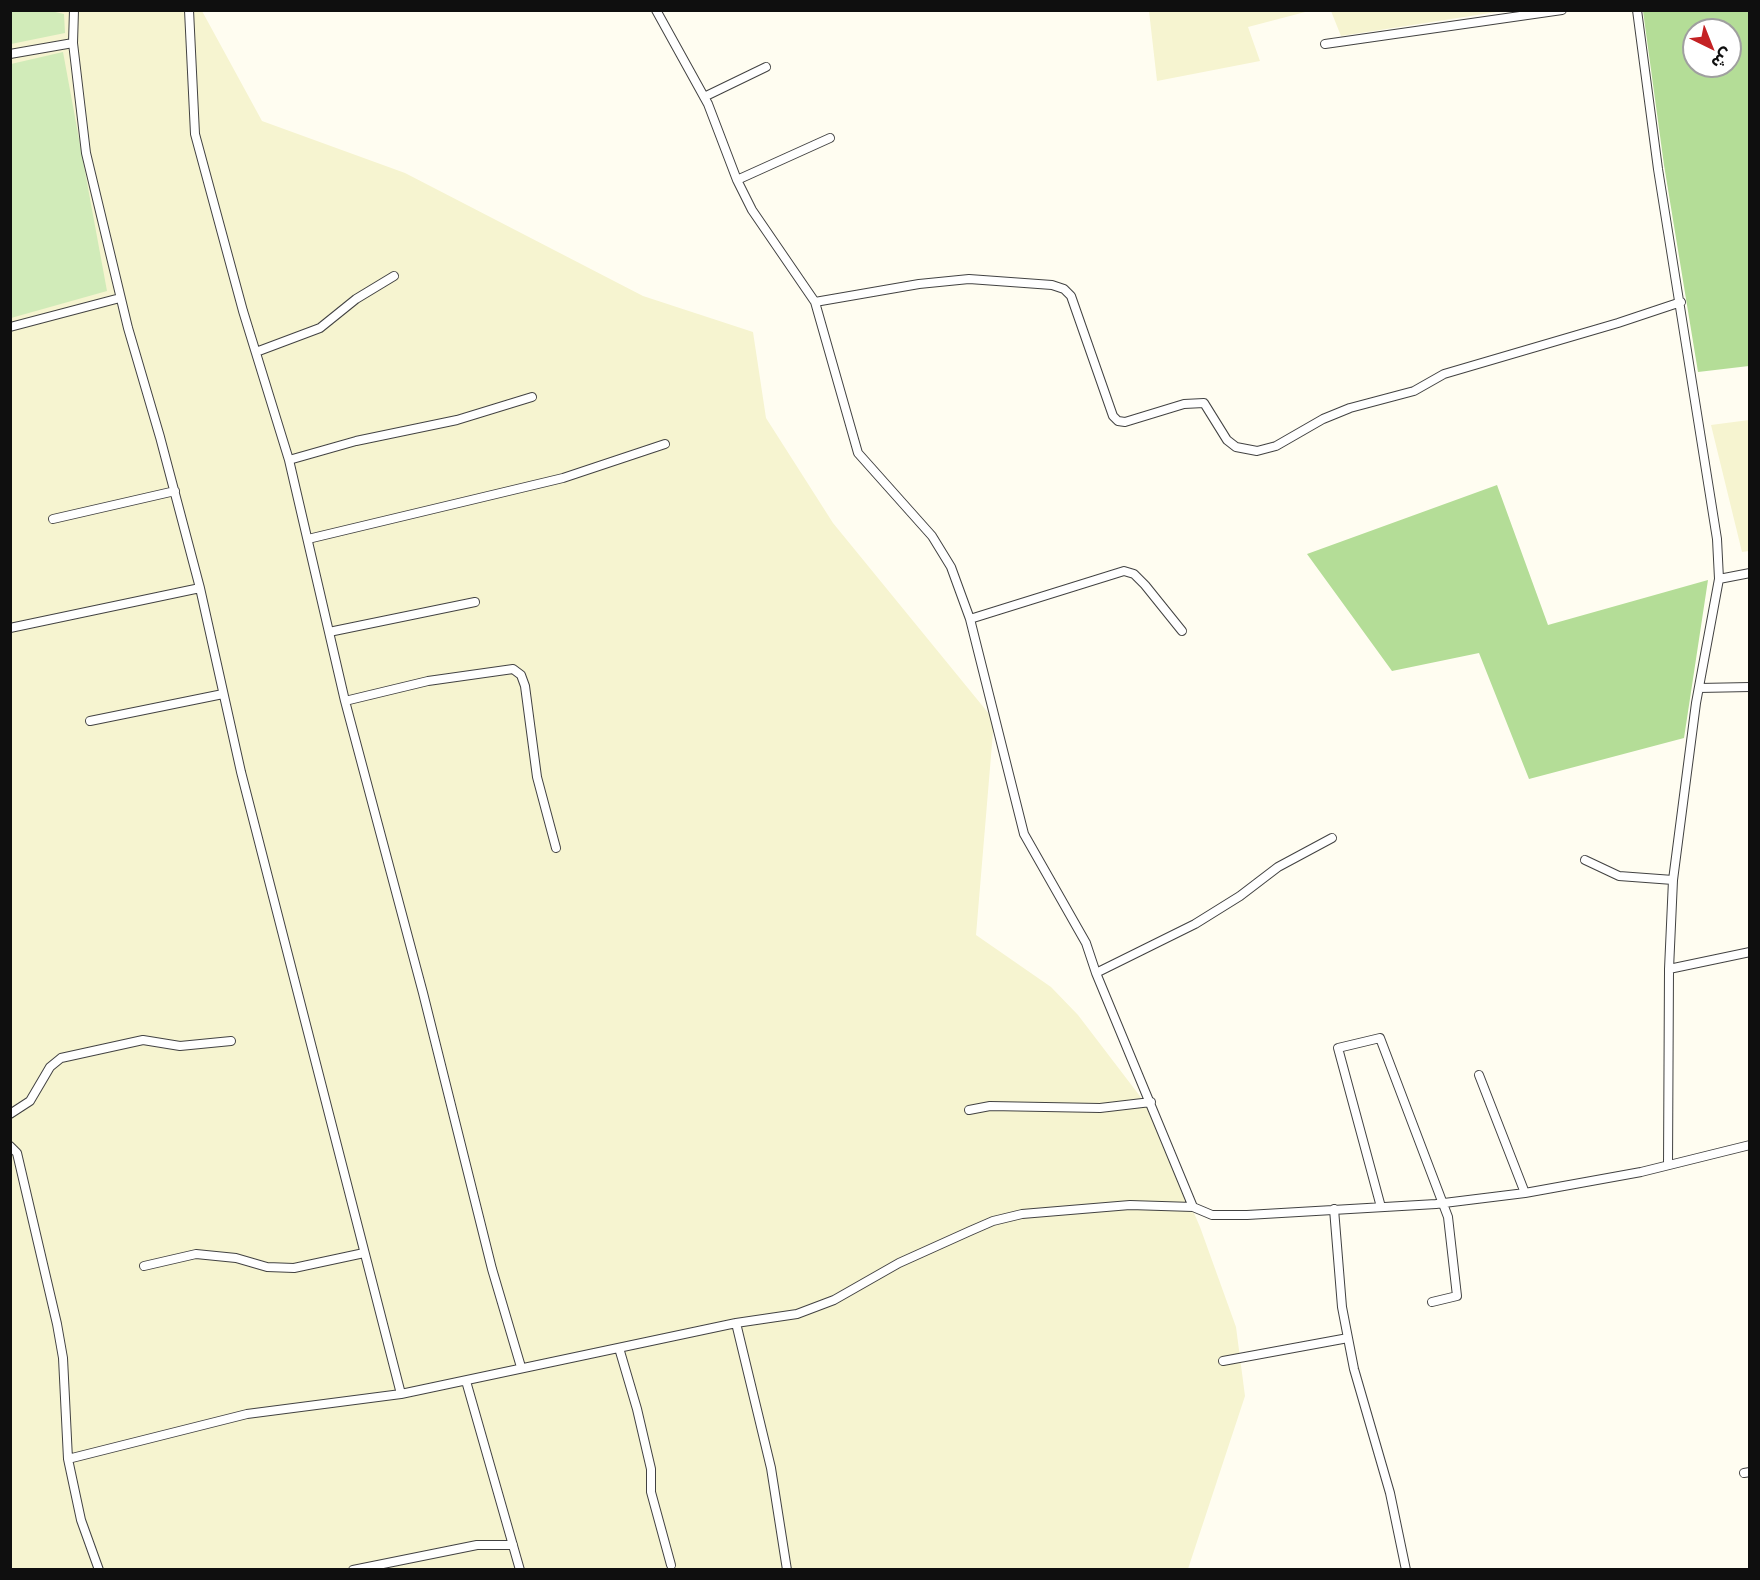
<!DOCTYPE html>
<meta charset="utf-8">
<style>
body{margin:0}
#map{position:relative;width:1760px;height:1580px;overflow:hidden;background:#fffdf1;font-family:Literata,"Noto Sans Arabic",serif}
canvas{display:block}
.frame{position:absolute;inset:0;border:12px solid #0f0f0f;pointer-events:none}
.north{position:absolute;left:1682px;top:18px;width:60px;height:60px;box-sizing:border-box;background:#fff;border:2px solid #9f9f9f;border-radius:50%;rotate:137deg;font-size:16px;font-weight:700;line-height:24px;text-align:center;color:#0f0f0f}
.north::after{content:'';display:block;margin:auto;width:21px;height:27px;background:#c42224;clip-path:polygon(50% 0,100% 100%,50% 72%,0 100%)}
</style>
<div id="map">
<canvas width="1760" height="1580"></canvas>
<div class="frame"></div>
<div class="north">ش</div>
</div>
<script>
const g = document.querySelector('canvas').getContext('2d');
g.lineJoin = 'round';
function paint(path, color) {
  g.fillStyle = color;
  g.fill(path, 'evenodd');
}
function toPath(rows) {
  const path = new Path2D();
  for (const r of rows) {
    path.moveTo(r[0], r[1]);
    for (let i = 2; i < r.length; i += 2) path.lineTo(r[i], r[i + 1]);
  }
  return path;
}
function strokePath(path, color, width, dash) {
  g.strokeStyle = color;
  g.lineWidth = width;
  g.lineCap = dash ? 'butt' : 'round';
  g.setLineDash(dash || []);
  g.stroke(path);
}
paint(toPath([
 [11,11,202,11,262,121,405,173,643,296,753,332,766,418,833,523,994,720,976,935,1051,987,1078,1015,1149,1108,1200,1227,1236,1327,1245,1396,1188,1569,11,1570],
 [1149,11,1149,10,1309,11,1248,27,1260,61,1157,81],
 [1331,11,1331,10,1503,11,1341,36],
 [1749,420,1749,551,1742,552,1711,425]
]), '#f6f4d0');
paint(toPath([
 [11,10,51,11,64,14,65,33,11,44],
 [63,52,107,291,11,318,11,64]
]), '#d1ebb9');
paint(toPath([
 [1643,11,1749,11,1749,366,1698,372,1664,165],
 [1694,30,1730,30,1730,66,1694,66],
 [1497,485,1548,625,1708,580,1684,738,1529,779,1479,653,1392,671,1307,554]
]), '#b4dd97');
const street = toPath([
 [74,10,73,43,86,153,128,328,160,437,200,588,241,772,401,1394],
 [189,10,195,134,243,311,289,460,345,701,423,993,492,1269,521,1367],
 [656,10,708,104,737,180,752,210,815,302,858,453,932,536,951,567,970,619,1024,834,1086,943,1096,973,1193,1207],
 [1637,10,1658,169,1717,539,1719,579,1696,703,1673,880,1669,969],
 [1325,44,1562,10],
 [10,54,73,43],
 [704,97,766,67],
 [737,180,830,138],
 [815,302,919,284,969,279,1052,285,1064,289,1071,296,1113,416,1118,421,1125,422,1184,404,1204,403,1227,440,1236,447,1257,451,1276,446,1323,419,1350,408,1414,391,1444,374,1618,323,1681,302],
 [10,327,120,298],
 [256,352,320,328,356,299,394,276],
 [289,460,356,441,457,420,532,397],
 [53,519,175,491],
 [308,539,563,478,665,444],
 [1719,579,1750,573],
 [970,619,1124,571,1134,574,1145,585,1182,631],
 [10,628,200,588],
 [329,632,475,602],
 [1699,688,1750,687],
 [345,701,428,681,513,669,521,675,525,686,537,777,556,848],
 [90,721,223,694],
 [1585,860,1619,876,1673,880],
 [1096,973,1195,924,1240,896,1278,867,1332,838],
 [1479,1075,1525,1193],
 [969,1110,990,1106,1100,1108,1151,1102],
 [10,1114,30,1101,50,1067,61,1058,143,1040,180,1046,231,1041],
 [10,1146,17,1153,57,1324,63,1358,68,1459,81,1520,99,1570],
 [1668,1165,1669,969,1750,952],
 [1381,1207,1338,1048,1380,1038,1448,1217,1457,1296,1432,1302],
 [1334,1209,1342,1307,1354,1369,1390,1493,1406,1570],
 [144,1266,196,1254,236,1258,267,1267,294,1268,364,1253],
 [736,1323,771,1468,787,1570],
 [619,1348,637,1409,651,1469,651,1492,671,1565],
 [1223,1361,1348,1338],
 [466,1381,520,1570],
 [68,1459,247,1414,401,1394,736,1323,797,1314,834,1300,899,1263,970,1231,993,1221,1022,1214,1130,1205,1193,1207,1212,1215,1247,1215,1436,1204,1525,1193,1641,1172,1750,1145],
 [1744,1473,1750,1472],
 [353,1570,477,1545,513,1545]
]);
strokePath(street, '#424242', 10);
strokePath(street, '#fff', 8);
</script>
